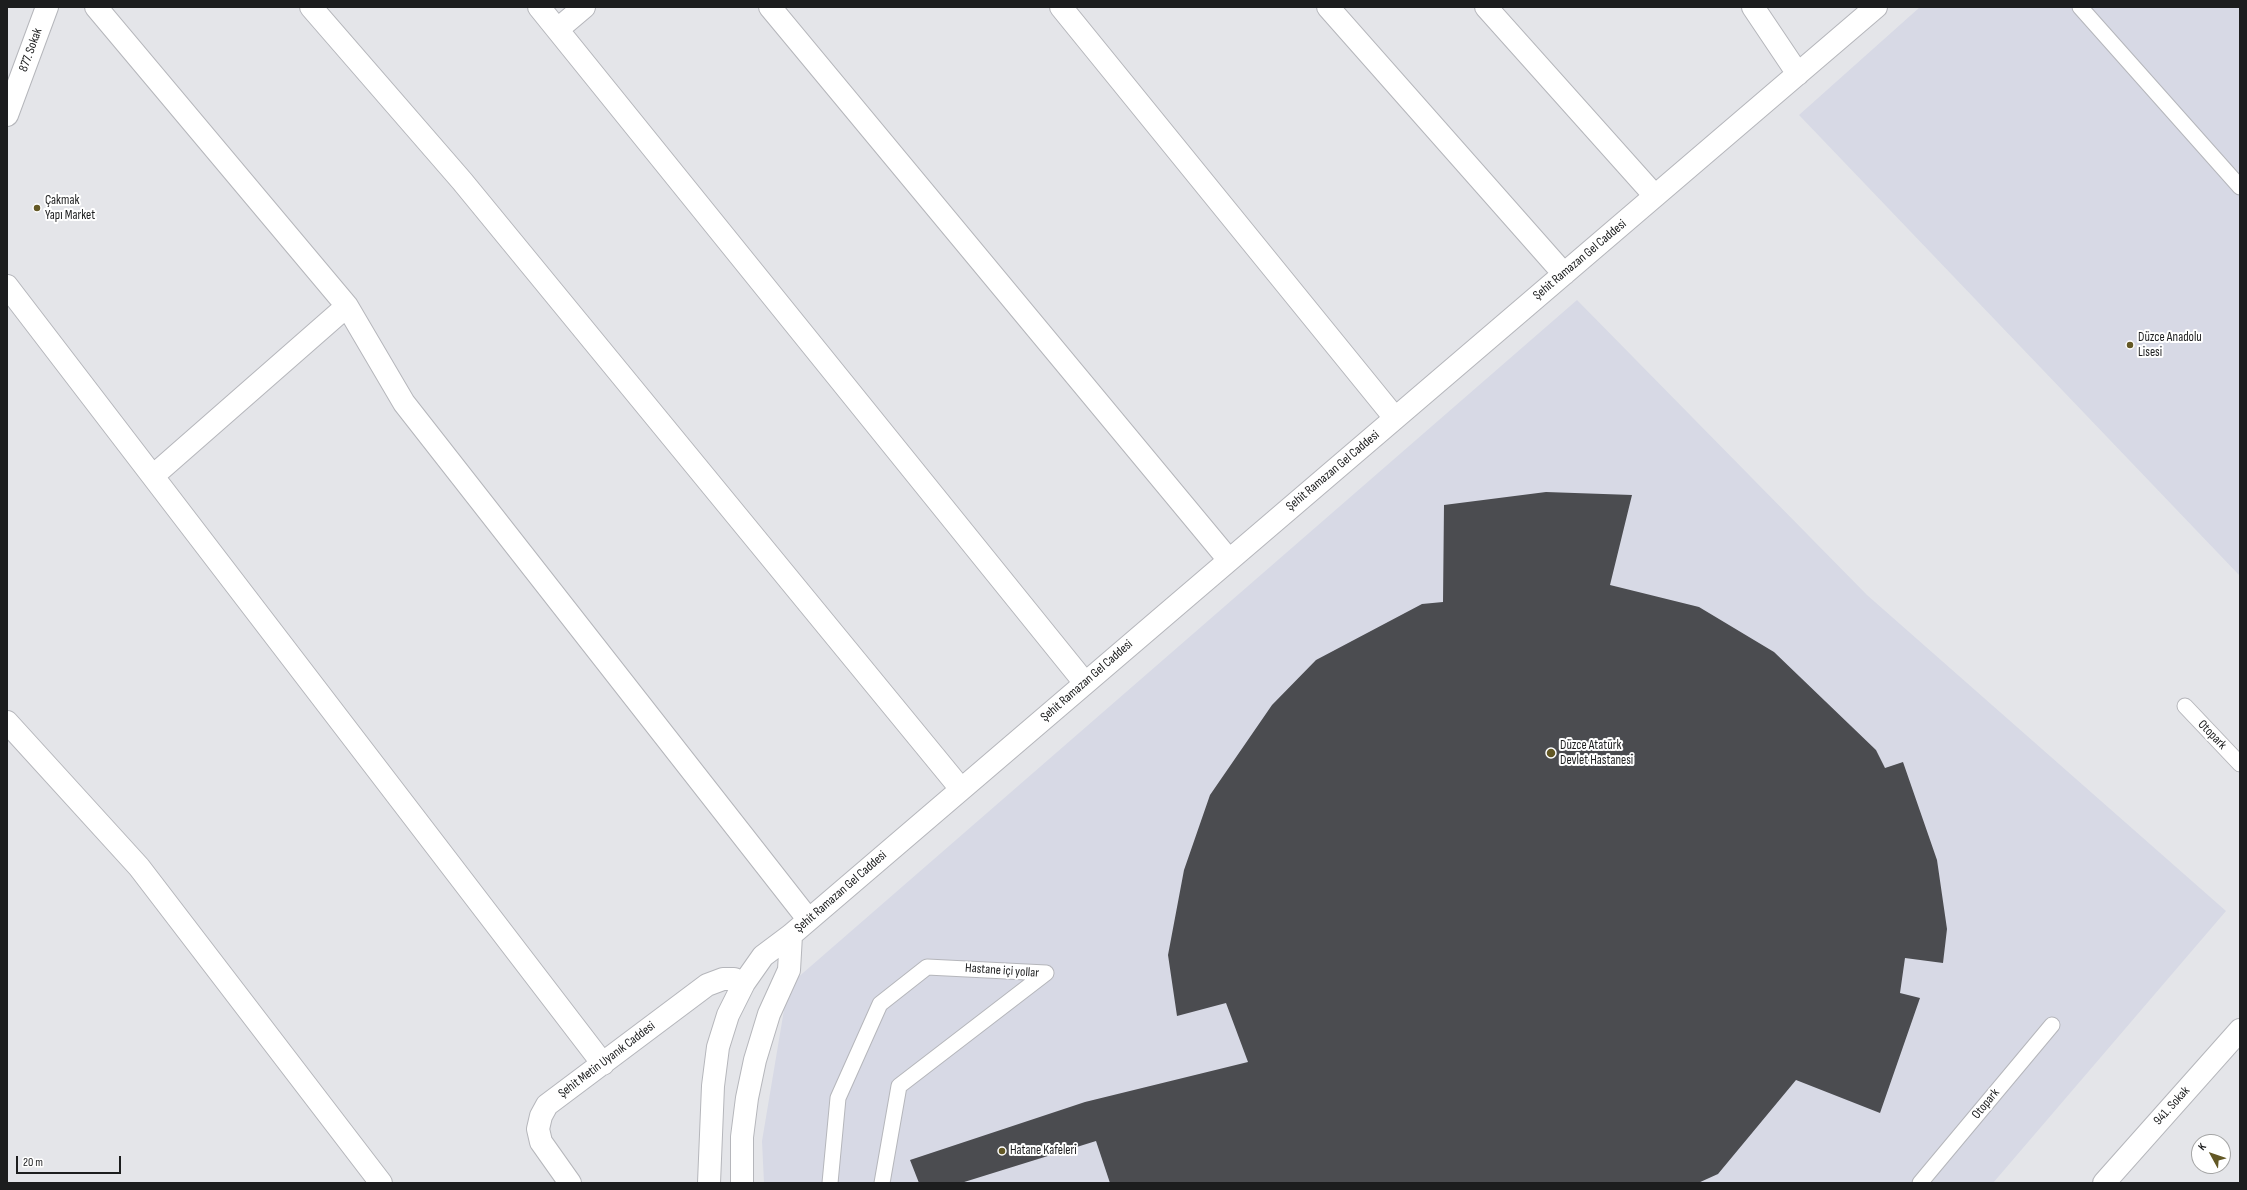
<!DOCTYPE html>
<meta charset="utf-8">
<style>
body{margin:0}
#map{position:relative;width:2247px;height:1190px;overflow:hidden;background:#e4e5e9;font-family:"Sofia Sans Condensed",sans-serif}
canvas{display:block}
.frame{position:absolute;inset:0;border:8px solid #1c1d1e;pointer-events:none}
.north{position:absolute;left:2191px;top:1134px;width:40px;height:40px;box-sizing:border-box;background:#fff;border:1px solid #a4a5a5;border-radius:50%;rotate:310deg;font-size:11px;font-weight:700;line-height:16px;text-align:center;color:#1c1d1e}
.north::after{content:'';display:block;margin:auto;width:14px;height:18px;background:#635825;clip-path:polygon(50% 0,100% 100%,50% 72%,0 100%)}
.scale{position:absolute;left:16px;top:1156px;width:105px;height:18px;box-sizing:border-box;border:2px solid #1c1d1e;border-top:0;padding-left:5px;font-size:12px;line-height:14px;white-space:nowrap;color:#1c1d1e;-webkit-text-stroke:3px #fff;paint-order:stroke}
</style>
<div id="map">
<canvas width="2247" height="1190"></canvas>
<div class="frame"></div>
<div class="north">K</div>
<div class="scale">20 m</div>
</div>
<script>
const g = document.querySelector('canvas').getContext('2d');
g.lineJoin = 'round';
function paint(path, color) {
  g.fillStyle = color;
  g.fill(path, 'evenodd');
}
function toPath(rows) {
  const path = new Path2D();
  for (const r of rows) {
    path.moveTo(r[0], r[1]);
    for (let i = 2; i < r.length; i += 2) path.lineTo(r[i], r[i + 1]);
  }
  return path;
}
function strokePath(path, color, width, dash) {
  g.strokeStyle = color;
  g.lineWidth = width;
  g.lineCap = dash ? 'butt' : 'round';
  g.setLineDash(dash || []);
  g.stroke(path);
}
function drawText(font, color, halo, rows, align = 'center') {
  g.font = font + ' "Sofia Sans Condensed",sans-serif';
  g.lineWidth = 4;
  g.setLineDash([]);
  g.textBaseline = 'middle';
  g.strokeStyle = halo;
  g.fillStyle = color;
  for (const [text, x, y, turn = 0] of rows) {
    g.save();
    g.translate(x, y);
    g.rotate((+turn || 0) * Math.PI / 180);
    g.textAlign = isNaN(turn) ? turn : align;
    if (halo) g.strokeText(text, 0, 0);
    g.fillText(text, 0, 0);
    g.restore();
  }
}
paint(toPath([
 [1920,7,2240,7,2240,576,1799,115],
 [1577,300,1867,595,2226,911,1993,1183,764,1183,762,1141,788,986]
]), '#d7d9e5');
paint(toPath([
 [1546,492,1632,495,1610,585,1699,607,1774,652,1876,750,1885,768,1903,762,1937,860,1947,929,1943,963,1905,958,1900,993,1920,998,1880,1113,1796,1080,1718,1174,1698,1183,1110,1183,1096,1141,961,1183,919,1183,910,1160,1085,1102,1248,1062,1226,1003,1177,1016,1168,955,1184,870,1210,795,1272,705,1316,660,1422,604,1443,602,1444,505]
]), '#4b4c50');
const service = toPath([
 [2080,7,2240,187],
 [2185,706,2240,764],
 [830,1183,838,1098,880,1004,927,967,1046,973],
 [882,1183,899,1086,1046,973],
 [1920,1183,2052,1025]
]);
const minor = toPath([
 [96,7,347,306,404,403,808,919],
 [311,7,462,181,961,789],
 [539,7,1085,683],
 [770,7,1229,560],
 [1061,7,1395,418],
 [1328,7,1564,274],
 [1486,7,1655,196],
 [1753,7,1798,74],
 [558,29,584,7],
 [7,286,603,1064],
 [153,476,347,306],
 [7,722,139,867,381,1183],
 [570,1183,541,1142,538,1129,541,1116,547,1105,707,985,723,979,734,979,744,983],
 [709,1183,713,1086,718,1047,728,1015,744,983,763,956,791,935,1876,7],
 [742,1183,742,1137,747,1098,755,1060,769,1014,789,970,791,935],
 [2104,1183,2240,1030]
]);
const tertiary = toPath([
 [7,115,47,7]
]);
strokePath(service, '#b5b6bb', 17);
strokePath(minor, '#b5b6bb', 24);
strokePath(tertiary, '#b5b6bb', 24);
strokePath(service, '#fff', 15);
strokePath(minor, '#fff', 22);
strokePath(tertiary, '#fff', 22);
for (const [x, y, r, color] of [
 [37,208,4,"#635825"],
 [2130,345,4,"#635825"],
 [1551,753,5,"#635825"],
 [1002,1151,4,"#635825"]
]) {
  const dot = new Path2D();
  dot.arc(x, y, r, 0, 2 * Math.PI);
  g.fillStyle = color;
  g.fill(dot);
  strokePath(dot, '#fff', 1.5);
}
drawText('13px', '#1c1d1e', '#fff', [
 ["877. Sokak",31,50,-70],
 ["Şehit Ramazan Gel Caddesi",1580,260,-40],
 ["Şehit Ramazan Gel Caddesi",1333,471,-40],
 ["Şehit Ramazan Gel Caddesi",1087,681,-41],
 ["Otopark",2212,735,46],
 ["Şehit Ramazan Gel Caddesi",841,892,-41],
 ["Hastane içi yollar",1002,971,4],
 ["Şehit Metin Uyanık Caddesi",607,1060,-37],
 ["Otopark",1986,1104,-50],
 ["941. Sokak",2172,1106,-48]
]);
drawText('13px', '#1c1d1e', '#fff', [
 ["Çakmak",45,201],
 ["Yapı Market",45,216],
 ["Düzce Anadolu",2138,338],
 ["Lisesi",2138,353],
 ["Düzce Atatürk",1560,746],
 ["Devlet Hastanesi",1560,761],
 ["Hatane Kafeleri",1010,1151]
], 'left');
</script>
